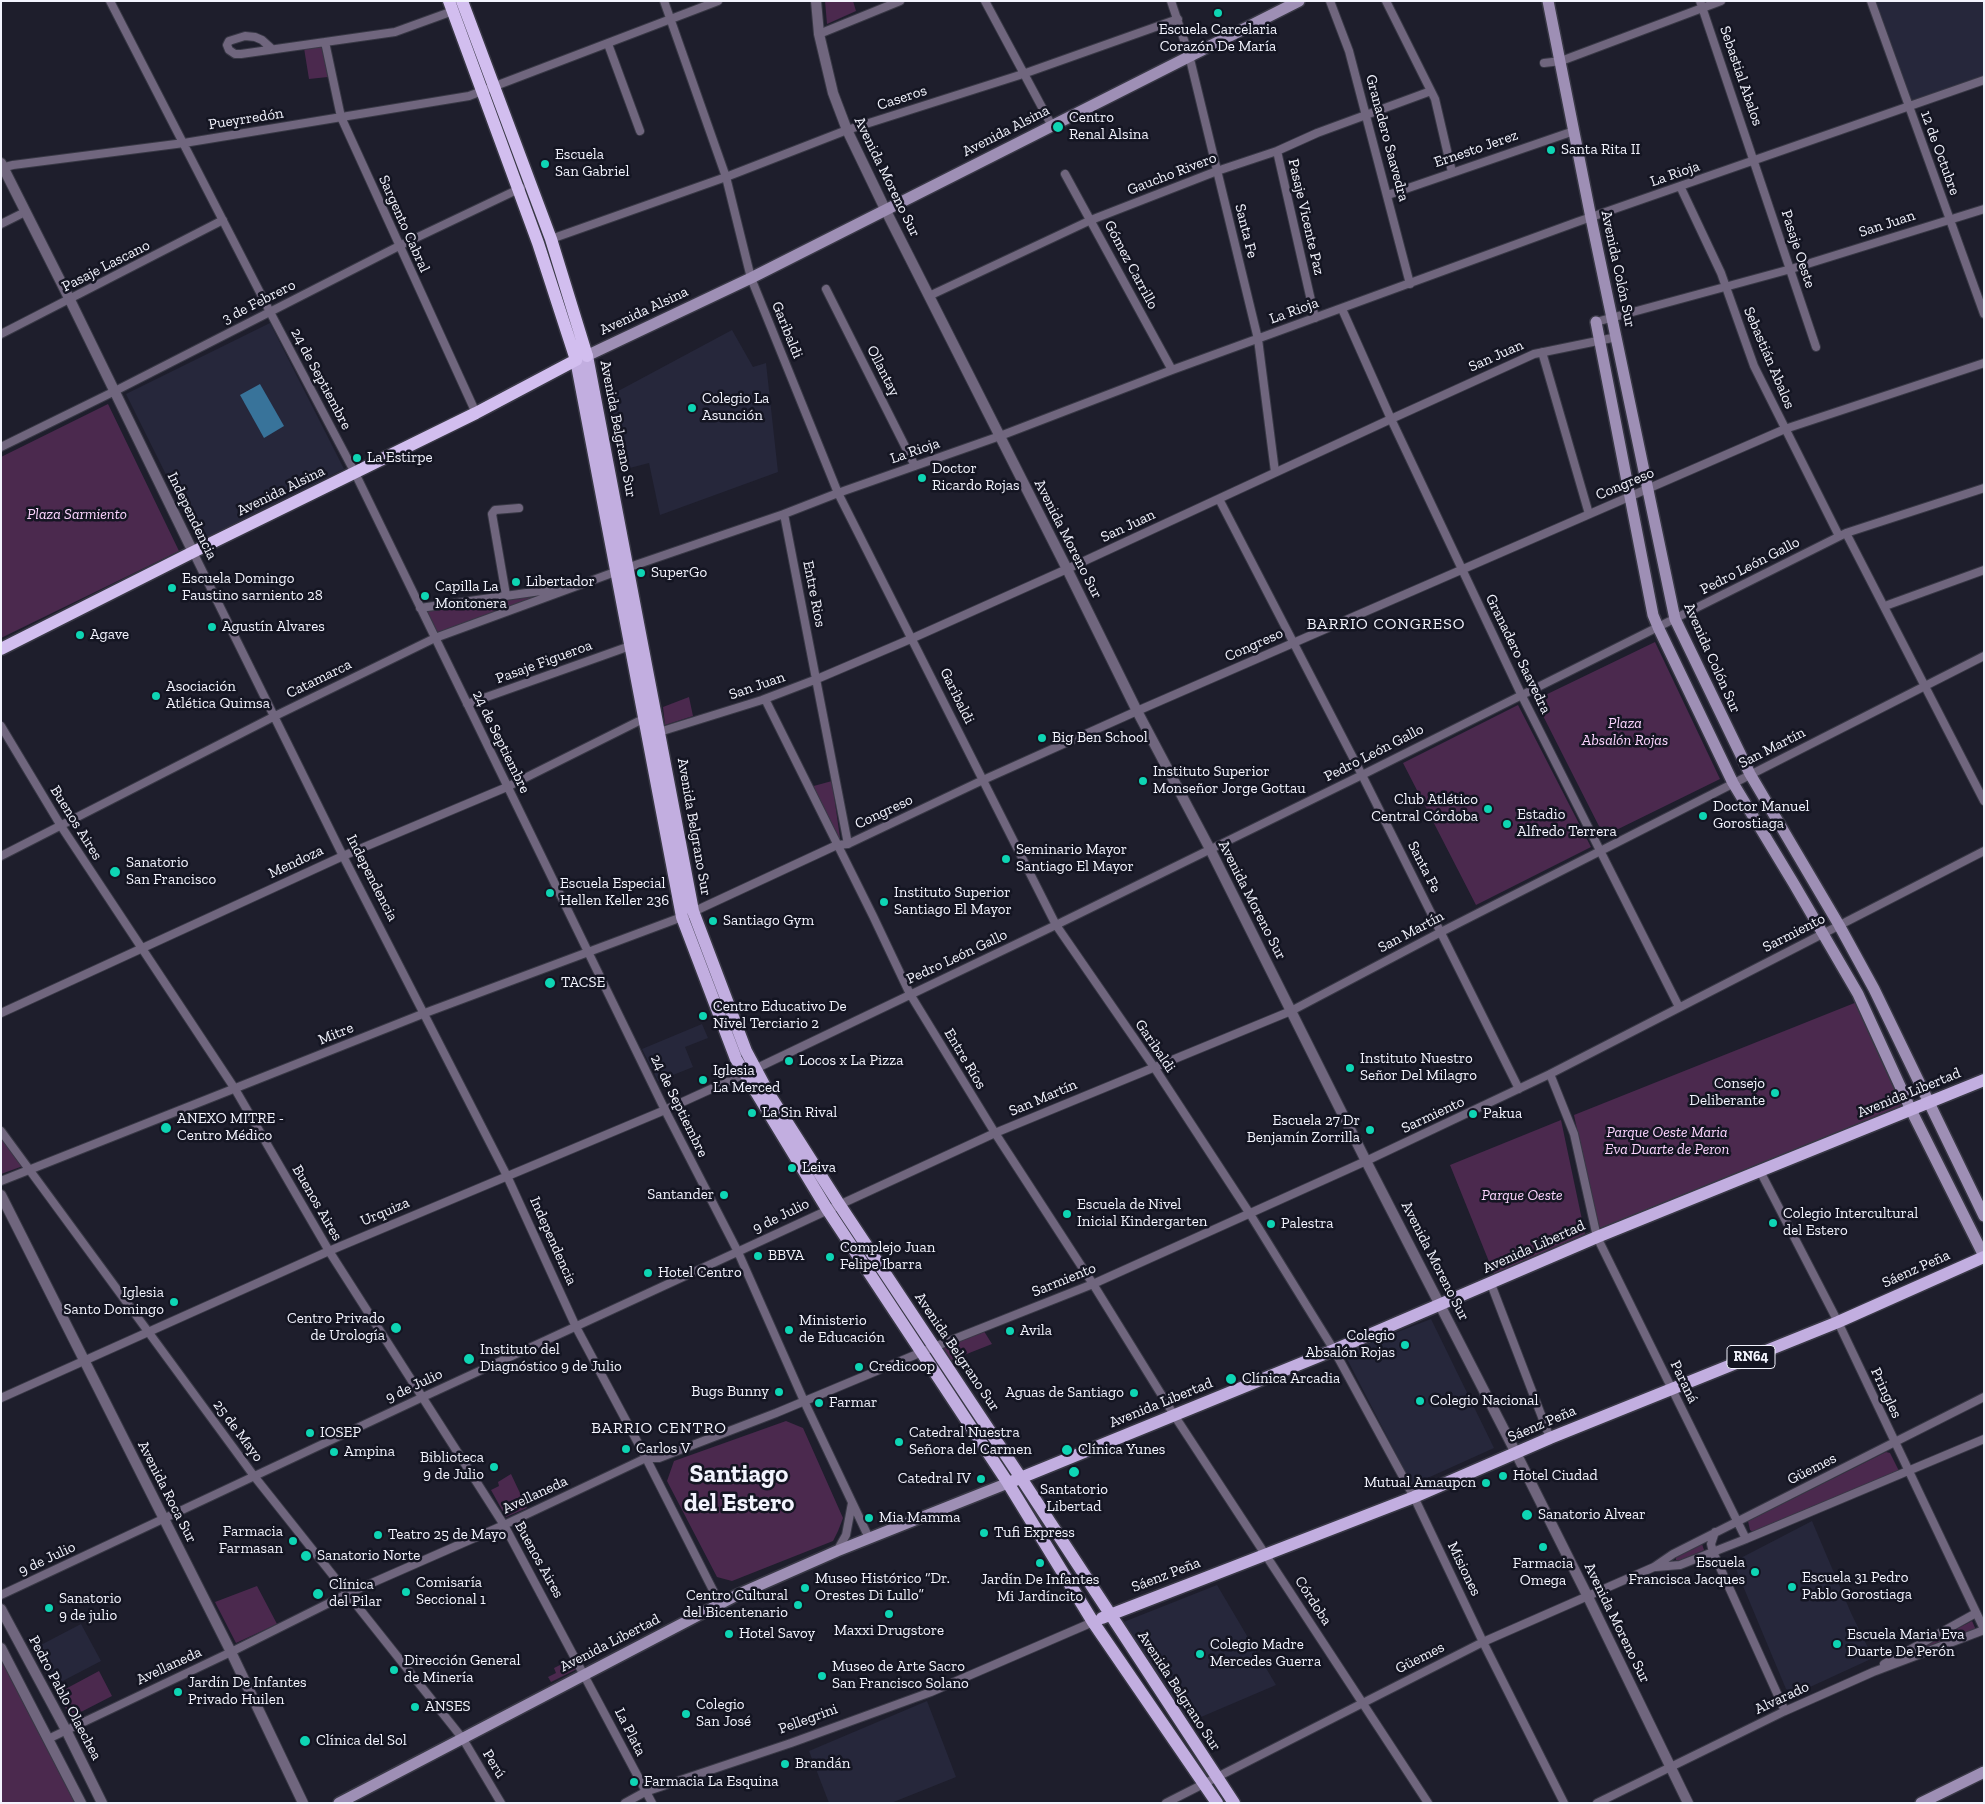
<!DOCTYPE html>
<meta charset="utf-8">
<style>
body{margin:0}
#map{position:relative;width:1985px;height:1804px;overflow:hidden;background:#1e1e2c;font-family:"Zilla Slab",serif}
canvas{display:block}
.frame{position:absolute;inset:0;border:2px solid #f3f4fe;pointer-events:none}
</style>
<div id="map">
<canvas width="1985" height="1804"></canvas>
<div class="frame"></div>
</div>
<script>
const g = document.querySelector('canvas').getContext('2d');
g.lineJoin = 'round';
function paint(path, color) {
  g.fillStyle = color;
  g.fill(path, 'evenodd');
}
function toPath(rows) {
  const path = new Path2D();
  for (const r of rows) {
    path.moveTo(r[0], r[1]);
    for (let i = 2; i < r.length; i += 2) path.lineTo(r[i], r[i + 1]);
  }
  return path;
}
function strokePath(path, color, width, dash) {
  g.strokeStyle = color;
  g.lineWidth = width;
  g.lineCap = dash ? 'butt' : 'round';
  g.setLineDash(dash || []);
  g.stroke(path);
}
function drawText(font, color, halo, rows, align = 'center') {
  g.font = font + ' "Zilla Slab",serif';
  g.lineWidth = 5;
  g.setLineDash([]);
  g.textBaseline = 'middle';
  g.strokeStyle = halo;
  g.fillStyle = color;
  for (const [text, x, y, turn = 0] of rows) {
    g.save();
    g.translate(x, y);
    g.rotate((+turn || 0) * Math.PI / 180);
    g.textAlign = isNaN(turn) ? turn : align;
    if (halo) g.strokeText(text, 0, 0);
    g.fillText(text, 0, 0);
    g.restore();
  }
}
paint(toPath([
 [1872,1,1984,1,1984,81,1909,107],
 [270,323,344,469,199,541,126,394],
 [732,330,753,367,766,363,778,472,660,515,649,463,622,470,607,397],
 [702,1024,708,1038,685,1047,693,1067,658,1081,642,1049],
 [1431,1319,1494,1448,1412,1485,1344,1353],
 [1812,1521,1851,1613,1873,1658,1797,1693,1786,1689,1733,1562],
 [1217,1585,1276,1685,1187,1723,1121,1623],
 [81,1624,101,1661,55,1685,35,1648],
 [927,1701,956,1777,891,1803,829,1803,809,1751]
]), '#26273b');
paint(toPath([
 [825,1,853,1,856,11,827,24],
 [323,46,328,77,309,79,304,48],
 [108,404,179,551,1,638,1,457],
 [544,592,545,595,438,635,426,610],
 [1655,642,1720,779,1604,836,1535,700],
 [689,697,693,716,665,725,663,707],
 [1518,705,1591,847,1476,905,1403,763],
 [832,781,840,838,836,839,810,787],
 [1857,1002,1908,1108,1599,1233,1574,1115],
 [1561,1120,1585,1234,1494,1274,1450,1165],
 [1,1136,23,1166,1,1174],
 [982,1328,992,1344,949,1361,939,1346],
 [786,1421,803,1428,843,1518,838,1531,833,1541,732,1581,717,1577,667,1481,674,1461],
 [1886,1452,1890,1453,1899,1471,1898,1474,1753,1532,1750,1530,1748,1521],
 [511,1474,527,1508,506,1517,491,1490,499,1486,498,1482],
 [1702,1544,1704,1550,1679,1561,1676,1560,1676,1557],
 [257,1586,277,1624,236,1643,215,1602],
 [1972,1621,1976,1630,1905,1655],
 [1,1658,78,1803,1,1803],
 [572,1659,577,1669,551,1682,548,1677,556,1673,554,1668],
 [99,1671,112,1696,77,1714,67,1711,58,1693]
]), '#4b294e');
paint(toPath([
 [260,384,284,426,264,438,240,395]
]), '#38739a');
const minor = toPath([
 [110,1,270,312,355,473,665,1110,738,1252,804,1401,869,1538],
 [664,1,726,177,751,278,838,493,1056,925,1154,1067,1250,1214,1334,1350,1414,1497,1483,1642,1564,1803],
 [985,1,1052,126],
 [1171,1,1189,55,1258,339,1275,472],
 [1330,1,1349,51,1410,284],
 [1386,1,1435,99,1452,172],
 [1700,1,1816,347],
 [1871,1,1984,314],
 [819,34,900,1],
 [325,42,341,117,476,413],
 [608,44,640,131],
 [272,49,262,40,255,37,245,36,229,41,227,45,229,50,235,54,241,54,395,32,453,11],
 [1544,63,1561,61,1721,1],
 [1277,151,1315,318],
 [1,168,13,165,184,143,469,96,718,1],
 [1065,174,1172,370],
 [1680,186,1721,273,1754,366,1839,536],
 [1388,195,1574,131],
 [1,224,25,212],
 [551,239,726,177,847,130,1023,74,1178,19],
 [826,289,915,466],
 [929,296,1091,220,1217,171,1277,151,1317,133,1431,91],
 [1342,309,1391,419,1521,694,1679,1007],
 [1596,322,1791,269,1984,209],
 [1,334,223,220],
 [1542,352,1589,514],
 [1,447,115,391,399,246,521,188],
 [1219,499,1362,775,1519,1089],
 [784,514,848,844],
 [1846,533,1984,801],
 [193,552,343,856,507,1176,576,1327,646,1458,720,1604],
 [506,595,492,514,495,510,519,508],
 [1885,606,1984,570],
 [420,608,562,588],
 [765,699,873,916,910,994,995,1133,1093,1284,1174,1415,1428,1803],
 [467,704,630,646],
 [1,726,61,826,235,1089,329,1251,504,1525,652,1803],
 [656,733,762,700,817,679,913,638,1067,569,1391,419,1534,354,1617,337],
 [1,856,275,716,435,638,615,572,784,514,838,493,1000,436,1172,370,1577,222,1984,80],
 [1,1013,343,856,507,787,647,717],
 [1550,1074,1574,1134,1597,1237,1746,1539],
 [1,1131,254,1476,463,1739,501,1803],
 [1760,1171,1838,1322,1984,1629],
 [1,1181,425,1013,682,917,837,845,848,844,983,780,1137,711,1785,429,1984,363],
 [1491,1284,1550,1438],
 [1,1398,329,1251,665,1110,755,1069,1056,925,1362,775,1846,533,1984,488],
 [1715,1532,1711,1544,1713,1552,1785,1711],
 [837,1551,846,1535,852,1503],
 [1656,1567,1680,1565,1746,1539,1984,1439],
 [1,1595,423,1397,995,1133,1291,1011,1441,932,1984,656],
 [1884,1664,1976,1613],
 [48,1739,231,1652,349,1593,504,1525,646,1458,659,1458,776,1413,934,1347,1093,1284,1366,1161,1550,1074,1984,851],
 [625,1803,645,1792,791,1743,931,1692,1093,1622],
 [1166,1803,1483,1642,1654,1567,1673,1554,1984,1397],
 [1597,1803,1785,1711,1873,1672,1984,1630]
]);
const tertiary = toPath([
 [816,1,819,34,833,93,847,130,886,211,1067,569,1137,711,1210,849,1366,1161,1516,1453,1588,1597,1688,1803],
 [1,163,70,300,193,552],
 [1,1195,231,1652,303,1803],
 [1,1609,66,1730,102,1803],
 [1,1648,81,1803]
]);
const secondary = toPath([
 [1548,1,1591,218,1675,619,1750,774,1839,925,1874,989,1984,1216],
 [1596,322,1653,615,1658,627,1733,783,1794,884,1858,994,1911,1110,1984,1256],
 [580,359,751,278,1299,1],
 [339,1803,737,1595,837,1551,1008,1483],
 [1921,1803,1984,1772]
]);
const primary = toPath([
 [587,356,693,911,746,1051,769,1094,839,1204,1021,1478,1234,1803],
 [576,360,682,917,736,1059,827,1209,1008,1483,1093,1622,1217,1803],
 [1013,1481,1334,1350,1597,1237,1984,1080],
 [1102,1618,1414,1497,1550,1438,1838,1322,1984,1257]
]);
const trunk = toPath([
 [462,1,551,239,587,356],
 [1,649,193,552,476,413,576,360,538,243,449,1]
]);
strokePath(minor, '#383845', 10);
strokePath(tertiary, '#383845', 12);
strokePath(secondary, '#383845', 14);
strokePath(primary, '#383845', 15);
strokePath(trunk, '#383845', 15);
strokePath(minor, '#70667e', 8);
strokePath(tertiary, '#70667e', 10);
strokePath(secondary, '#9e8fb5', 11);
strokePath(primary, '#c2aee0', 12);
strokePath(trunk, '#d2beef', 12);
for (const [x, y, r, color] of [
 [1218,13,5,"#0ed5b4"],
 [1058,127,6,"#0ed5b4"],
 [1551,150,5,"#0ed5b4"],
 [545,164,5,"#0ed5b4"],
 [692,408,5,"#0ed5b4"],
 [357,458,5,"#0ed5b4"],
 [922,478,5,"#0ed5b4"],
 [641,573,5,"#0ed5b4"],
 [516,582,5,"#0ed5b4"],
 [172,588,5,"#0ed5b4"],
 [425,596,5,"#0ed5b4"],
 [212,627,5,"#0ed5b4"],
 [80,635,5,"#0ed5b4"],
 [156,696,5,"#0ed5b4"],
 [1042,738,5,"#0ed5b4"],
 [1143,781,5,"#0ed5b4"],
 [1488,809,5,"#0ed5b4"],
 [1703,816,5,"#0ed5b4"],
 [1507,824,5,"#0ed5b4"],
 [1006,859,5,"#0ed5b4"],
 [115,872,6,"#0ed5b4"],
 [550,893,5,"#0ed5b4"],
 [884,902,5,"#0ed5b4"],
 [713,921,5,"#0ed5b4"],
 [550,983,6,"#0ed5b4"],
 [703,1016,5,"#0ed5b4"],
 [789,1061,5,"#0ed5b4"],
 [1350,1068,5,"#0ed5b4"],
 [703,1080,5,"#0ed5b4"],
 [1775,1093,5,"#0ed5b4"],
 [752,1113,5,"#0ed5b4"],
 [1473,1114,5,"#0ed5b4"],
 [166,1128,6,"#0ed5b4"],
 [1370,1130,5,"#0ed5b4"],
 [792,1168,5,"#0ed5b4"],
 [724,1195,5,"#0ed5b4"],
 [1067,1214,5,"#0ed5b4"],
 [1773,1223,5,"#0ed5b4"],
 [1271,1224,5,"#0ed5b4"],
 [758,1256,5,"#0ed5b4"],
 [830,1257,5,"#0ed5b4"],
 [648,1273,5,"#0ed5b4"],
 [174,1302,5,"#0ed5b4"],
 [396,1328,6,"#0ed5b4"],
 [789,1330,5,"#0ed5b4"],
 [1010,1331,5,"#0ed5b4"],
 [1405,1345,5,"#0ed5b4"],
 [469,1359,6,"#0ed5b4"],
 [859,1367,5,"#0ed5b4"],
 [1231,1379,6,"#0ed5b4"],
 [779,1392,5,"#0ed5b4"],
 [1134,1393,5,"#0ed5b4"],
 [1420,1401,5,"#0ed5b4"],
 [819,1403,5,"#0ed5b4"],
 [310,1433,5,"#0ed5b4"],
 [899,1442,5,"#0ed5b4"],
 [626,1449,5,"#0ed5b4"],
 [1067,1450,6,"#0ed5b4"],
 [334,1452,5,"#0ed5b4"],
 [494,1467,5,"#0ed5b4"],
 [1074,1472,6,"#0ed5b4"],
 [1503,1476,5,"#0ed5b4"],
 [981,1479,5,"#0ed5b4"],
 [1486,1483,5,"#0ed5b4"],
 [1527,1515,6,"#0ed5b4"],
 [869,1518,5,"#0ed5b4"],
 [984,1533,5,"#0ed5b4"],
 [378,1535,5,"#0ed5b4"],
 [293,1541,5,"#0ed5b4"],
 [1543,1547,5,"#0ed5b4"],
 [306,1556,6,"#0ed5b4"],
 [1040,1563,5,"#0ed5b4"],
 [1755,1572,5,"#0ed5b4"],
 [1792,1587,5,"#0ed5b4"],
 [805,1588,5,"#0ed5b4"],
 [406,1592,5,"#0ed5b4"],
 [318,1594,6,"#0ed5b4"],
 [798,1605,5,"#0ed5b4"],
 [49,1608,5,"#0ed5b4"],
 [889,1614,5,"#0ed5b4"],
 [729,1634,5,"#0ed5b4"],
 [1837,1644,5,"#0ed5b4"],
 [1200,1654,5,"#0ed5b4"],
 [394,1670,5,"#0ed5b4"],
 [822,1676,5,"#0ed5b4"],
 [178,1692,5,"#0ed5b4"],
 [415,1707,5,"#0ed5b4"],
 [686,1714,5,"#0ed5b4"],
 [305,1741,6,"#0ed5b4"],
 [785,1764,5,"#0ed5b4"],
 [634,1782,5,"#0ed5b4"]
]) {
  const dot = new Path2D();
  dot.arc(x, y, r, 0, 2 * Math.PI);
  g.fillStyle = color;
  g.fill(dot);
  strokePath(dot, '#141522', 2);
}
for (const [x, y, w] of [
 [1751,1357,48]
]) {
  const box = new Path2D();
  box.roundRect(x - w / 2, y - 11.5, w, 23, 4);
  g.fillStyle = '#141522';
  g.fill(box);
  strokePath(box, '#f3f4fe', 1);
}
drawText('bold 14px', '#f3f4fe', null, [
 ["RN64",1751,1357]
]);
drawText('15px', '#f3f4fe', '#141522', [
 ["Escuela Carcelaria",1218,30,"center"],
 ["Corazón De María",1218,47,"center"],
 ["Centro",1069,118],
 ["Renal Alsina",1069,135],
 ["Santa Rita II",1561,150],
 ["Escuela",555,155],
 ["San Gabriel",555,172],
 ["Colegio La",702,399],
 ["Asunción",702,416],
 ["La Estirpe",367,458],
 ["Doctor",932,469],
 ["Ricardo Rojas",932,486],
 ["SuperGo",651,573],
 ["Escuela Domingo",182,579],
 ["Faustino sarniento 28",182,596],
 ["Libertador",526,582],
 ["Capilla La",435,587],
 ["Montonera",435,604],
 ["Agustín Alvares",222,627],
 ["Agave",90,635],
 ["Asociación",166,687],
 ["Atlética Quimsa",166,704],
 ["Big Ben School",1052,738],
 ["Instituto Superior",1153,772],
 ["Monseñor Jorge Gottau",1153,789],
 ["Club Atlético",1478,800,"right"],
 ["Central Córdoba",1478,817,"right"],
 ["Doctor Manuel",1713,807],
 ["Gorostiaga",1713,824],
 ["Estadio",1517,815],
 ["Alfredo Terrera",1517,832],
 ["Seminario Mayor",1016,850],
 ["Santiago El Mayor",1016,867],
 ["Sanatorio",126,863],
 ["San Francisco",126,880],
 ["Escuela Especial",560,884],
 ["Hellen Keller 236",560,901],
 ["Instituto Superior",894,893],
 ["Santiago El Mayor",894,910],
 ["Santiago Gym",723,921],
 ["TACSE",561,983],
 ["Centro Educativo De",713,1007],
 ["Nivel Terciario 2",713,1024],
 ["Instituto Nuestro",1360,1059],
 ["Señor Del Milagro",1360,1076],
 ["Locos x La Pizza",799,1061],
 ["Iglesia",713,1071],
 ["La Merced",713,1088],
 ["Consejo",1765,1084,"right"],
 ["Deliberante",1765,1101,"right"],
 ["La Sin Rival",762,1113],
 ["Pakua",1483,1114],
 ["ANEXO MITRE -",177,1119],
 ["Centro Médico",177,1136],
 ["Escuela 27 Dr",1360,1121,"right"],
 ["Benjamín Zorrilla",1360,1138,"right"],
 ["Leiva",802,1168],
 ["Santander",714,1195,"right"],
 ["Escuela de Nivel",1077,1205],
 ["Inicial Kindergarten",1077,1222],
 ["Colegio Intercultural",1783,1214],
 ["del Estero",1783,1231],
 ["Palestra",1281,1224],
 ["Complejo Juan",840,1248],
 ["Felipe Ibarra",840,1265],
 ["BBVA",768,1256],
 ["Hotel Centro",658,1273],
 ["Iglesia",164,1293,"right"],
 ["Santo Domingo",164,1310,"right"],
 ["Centro Privado",385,1319,"right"],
 ["de Urología",385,1336,"right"],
 ["Ministerio",799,1321],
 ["de Educación",799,1338],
 ["Avila",1020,1331],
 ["Colegio",1395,1336,"right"],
 ["Absalón Rojas",1395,1353,"right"],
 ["Instituto del",480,1350],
 ["Diagnóstico 9 de Julio",480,1367],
 ["Credicoop",869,1367],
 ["Clínica Arcadia",1242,1379],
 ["Bugs Bunny",769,1392,"right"],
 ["Aguas de Santiago",1124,1393,"right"],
 ["Colegio Nacional",1430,1401],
 ["Farmar",829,1403],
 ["IOSEP",320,1433],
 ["Catedral Nuestra",909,1433],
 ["Señora del Carmen",909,1450],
 ["Carlos V",636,1449],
 ["Clínica Yunes",1078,1450],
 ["Ampina",344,1452],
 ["Biblioteca",484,1458,"right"],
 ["9 de Julio",484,1475,"right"],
 ["Hotel Ciudad",1513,1476],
 ["Catedral IV",971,1479,"right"],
 ["Mutual Amaupcn",1476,1483,"right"],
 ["Santatorio",1074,1490,"center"],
 ["Libertad",1074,1507,"center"],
 ["Sanatorio Alvear",1538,1515],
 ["Mia Mamma",879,1518],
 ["Farmacia",283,1532,"right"],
 ["Farmasan",283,1549,"right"],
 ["Tufi Express",994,1533],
 ["Teatro 25 de Mayo",388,1535],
 ["Sanatorio Norte",317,1556],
 ["Escuela",1745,1563,"right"],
 ["Francisca Jacques",1745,1580,"right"],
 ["Farmacia",1543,1564,"center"],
 ["Omega",1543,1581,"center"],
 ["Escuela 31 Pedro",1802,1578],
 ["Pablo Gorostiaga",1802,1595],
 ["Museo Histórico “Dr.",815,1579],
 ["Orestes Di Lullo”",815,1596],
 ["Jardín De Infantes",1040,1580,"center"],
 ["Mi Jardíncito",1040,1597,"center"],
 ["Comisaría",416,1583],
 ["Seccional 1",416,1600],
 ["Clínica",329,1585],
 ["del Pilar",329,1602],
 ["Centro Cultural",788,1596,"right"],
 ["del Bicentenario",788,1613,"right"],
 ["Sanatorio",59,1599],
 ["9 de julio",59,1616],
 ["Maxxi Drugstore",889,1631,"center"],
 ["Hotel Savoy",739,1634],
 ["Escuela Maria Eva",1847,1635],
 ["Duarte De Perón",1847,1652],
 ["Colegio Madre",1210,1645],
 ["Mercedes Guerra",1210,1662],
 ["Dirección General",404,1661],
 ["de Minería",404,1678],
 ["Museo de Arte Sacro",832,1667],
 ["San Francisco Solano",832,1684],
 ["Jardín De Infantes",188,1683],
 ["Privado Huilen",188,1700],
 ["Colegio",696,1705],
 ["San José",696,1722],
 ["ANSES",425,1707],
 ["Clínica del Sol",316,1741],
 ["Brandán",795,1764],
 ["Farmacia La Esquina",644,1782]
], 'left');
drawText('15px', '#f3f4fe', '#141522', [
 ["Sebastial Abalos",1741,76,71],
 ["Caseros",902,98,-18],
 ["Pueyrredón",246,119,-9],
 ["Avenida Alsina",1006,131,-27],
 ["Granadero Saavedra",1387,138,75],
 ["Ernesto Jerez",1476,149,-19],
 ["12 de Octubre",1940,153,70],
 ["Gaucho Rivero",1172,174,-21],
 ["La Rioja",1675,174,-19],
 ["Avenida Moreno Sur",887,177,64],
 ["Pasaje Vicente Paz",1306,217,77],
 ["Sargento Cabral",404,224,66],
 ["San Juan",1887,224,-18],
 ["Santa Fe",1246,231,76],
 ["Pasaje Oeste",1798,249,72],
 ["Gómez Carrillo",1131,265,62],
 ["Pasaje Lascano",106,266,-27],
 ["Avenida Colón Sur",1618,269,78],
 ["3 de Febrero",259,302,-27],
 ["Avenida Alsina",644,311,-25],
 ["La Rioja",1294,311,-20],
 ["Garibaldi",787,330,68],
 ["San Juan",1496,356,-24],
 ["Sebastián Abalos",1769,358,67],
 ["Ollantay",883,371,63],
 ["24 de Septiembre",321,379,62],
 ["Avenida Belgrano Sur",618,429,79],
 ["La Rioja",915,451,-19],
 ["Congreso",1625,484,-23],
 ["Avenida Alsina",281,491,-26],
 ["Independencia",192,516,64],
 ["San Juan",1128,526,-25],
 ["Avenida Moreno Sur",1068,539,63],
 ["Pedro León Gallo",1750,566,-27],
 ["Entre Rios",814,594,79],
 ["Congreso",1254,645,-24],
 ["Granadero Saavedra",1518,654,64],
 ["Avenida Colón Sur",1712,658,66],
 ["Pasaje Figueroa",544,662,-20],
 ["Catamarca",319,679,-26],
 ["San Juan",757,686,-19],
 ["Garibaldi",957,696,64],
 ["24 de Septiembre",501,742,64],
 ["San Martín",1772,748,-27],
 ["Pedro León Gallo",1374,753,-27],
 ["Congreso",884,812,-25],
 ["Buenos Aires",76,823,58],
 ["Avenida Belgrano Sur",694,827,80],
 ["Mendoza",296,862,-25],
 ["Santa Fe",1424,867,63],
 ["Independencia",372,878,63],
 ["Avenida Moreno Sur",1252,900,63],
 ["San Martín",1411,932,-28],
 ["Sarmiento",1794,933,-27],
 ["Pedro León Gallo",957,957,-25],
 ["Mitre",336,1034,-22],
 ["Garibaldi",1155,1046,56],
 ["Entre Ríos",965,1059,59],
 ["Avenida Libertad",1909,1093,-22],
 ["San Martín",1043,1098,-23],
 ["24 de Septiembre",679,1106,64],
 ["Sarmiento",1433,1115,-25],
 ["Buenos Aires",317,1203,60],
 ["Urquiza",385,1212,-23],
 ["9 de Julio",781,1216,-26],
 ["Independencia",553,1241,66],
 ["Avenida Libertad",1534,1247,-24],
 ["Avenida Moreno Sur",1435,1261,63],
 ["Sáenz Peña",1916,1269,-24],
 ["Sarmiento",1064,1280,-22],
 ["Avenida Belgrano Sur",957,1352,56],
 ["Paraná",1684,1382,64],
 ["9 de Julio",414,1386,-25],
 ["Pringles",1886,1393,65],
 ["Avenida Libertad",1161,1403,-22],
 ["Sáenz Peña",1542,1424,-23],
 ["25 de Mayo",238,1431,53],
 ["Güemes",1812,1469,-27],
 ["Avenida Roca Sur",167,1492,63],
 ["Avellaneda",535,1495,-25],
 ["9 de Julio",47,1559,-25],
 ["Buenos Aires",539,1560,61],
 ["Misiones",1464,1569,64],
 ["Sáenz Peña",1166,1575,-21],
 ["Córdoba",1313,1601,57],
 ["Avenida Moreno Sur",1617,1623,64],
 ["Avenida Libertad",610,1643,-27],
 ["Güemes",1420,1658,-27],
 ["Avellaneda",169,1666,-25],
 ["Avenida Belgrano Sur",1179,1691,57],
 ["Pedro Pablo Olaechea",65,1698,62],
 ["Alvarado",1782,1698,-25],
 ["Pellegrini",808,1719,-20],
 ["La Plata",630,1732,63],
 ["Perú",494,1764,59]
]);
drawText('italic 15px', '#fcd5ff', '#141522', [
 ["Plaza Sarmiento",77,515],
 ["Plaza",1625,724],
 ["Absalón Rojas",1625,741],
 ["Parque Oeste Maria",1667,1133],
 ["Eva Duarte de Peron",1667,1150],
 ["Parque Oeste",1522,1196]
]);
g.letterSpacing = '1px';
drawText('16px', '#f3f4fe', '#141522', [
 ["BARRIO CONGRESO",1386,624],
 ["BARRIO CENTRO",659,1428]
]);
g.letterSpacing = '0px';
drawText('bold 25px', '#f3f4fe', '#141522', [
 ["Santiago",739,1475],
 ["del Estero",739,1504]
]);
</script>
